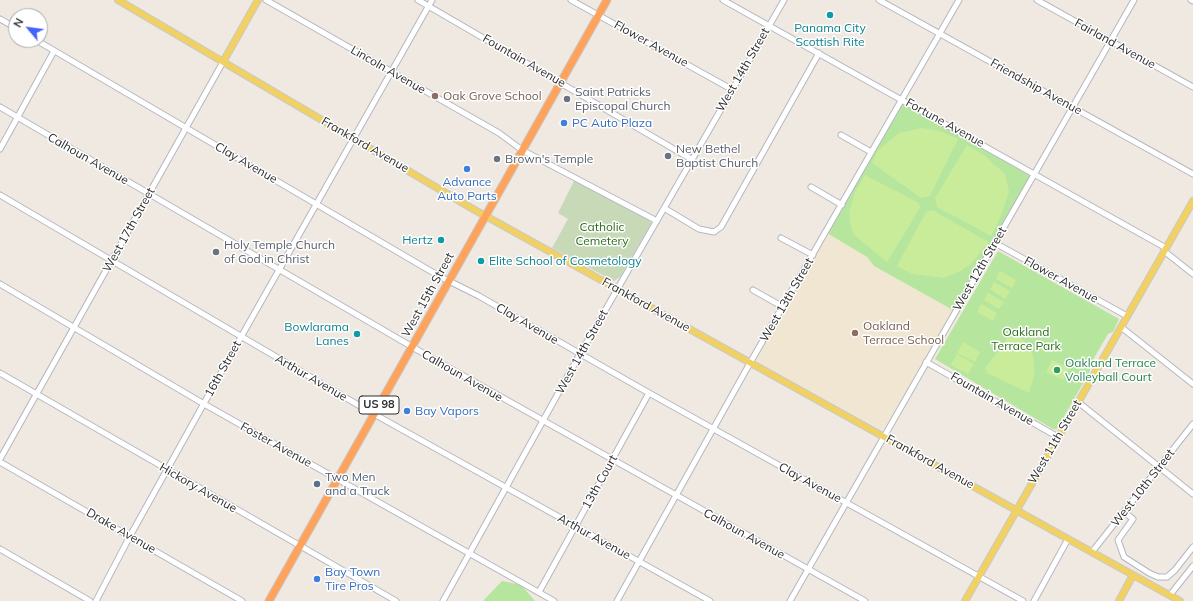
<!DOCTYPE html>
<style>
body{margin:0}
#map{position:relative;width:1193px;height:601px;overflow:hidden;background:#efe9e1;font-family:Mulish,sans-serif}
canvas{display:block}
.north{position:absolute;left:8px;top:8px;width:40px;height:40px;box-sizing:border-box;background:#fff;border:1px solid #ababab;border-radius:50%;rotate:299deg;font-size:11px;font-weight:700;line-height:16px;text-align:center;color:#2e2e2e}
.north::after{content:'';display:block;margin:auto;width:14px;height:18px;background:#4264fb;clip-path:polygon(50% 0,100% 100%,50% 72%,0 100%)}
</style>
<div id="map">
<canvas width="1193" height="601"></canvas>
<div class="north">N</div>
</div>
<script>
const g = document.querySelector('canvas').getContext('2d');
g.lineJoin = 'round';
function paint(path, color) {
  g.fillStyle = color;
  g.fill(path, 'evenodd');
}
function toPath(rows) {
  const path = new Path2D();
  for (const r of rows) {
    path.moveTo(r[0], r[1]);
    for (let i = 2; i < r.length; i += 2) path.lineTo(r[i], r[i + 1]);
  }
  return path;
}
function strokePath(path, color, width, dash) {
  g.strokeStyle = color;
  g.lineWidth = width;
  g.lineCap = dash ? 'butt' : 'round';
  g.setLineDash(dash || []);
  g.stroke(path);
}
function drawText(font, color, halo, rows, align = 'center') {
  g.font = font + ' Mulish,sans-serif';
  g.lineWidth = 3;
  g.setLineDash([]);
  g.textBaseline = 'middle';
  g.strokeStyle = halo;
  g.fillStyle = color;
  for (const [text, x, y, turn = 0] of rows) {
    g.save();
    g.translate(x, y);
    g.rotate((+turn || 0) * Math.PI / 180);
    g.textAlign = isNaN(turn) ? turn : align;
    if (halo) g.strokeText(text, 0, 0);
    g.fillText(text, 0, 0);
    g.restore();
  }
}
paint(toPath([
 [827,233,867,257,874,266,953,310,886,425,881,429,759,363,757,358]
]), '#f0e6d1');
paint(toPath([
 [904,104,1029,175,1029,179,953,310,874,266,867,257,827,233,900,107],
 [998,251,1119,319,1113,332,1108,334,1090,365,1090,371,1057,429,1053,429,935,359],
 [502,581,521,585,535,601,483,601]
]), '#b6e59e');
paint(toPath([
 [575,179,650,218,651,224,620,277,614,281,552,248,568,219,558,213]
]), '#c8d9b8');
paint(toPath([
 [922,128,940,131,958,139,930,196,921,198,872,163,878,150,899,133],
 [967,145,985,156,1005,174,1009,192,1000,218,991,236,937,207,935,198],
 [865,175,919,203,920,208,887,262,854,235,850,224,849,212,855,192],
 [932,210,989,242,971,264,959,272,944,278,912,274,897,266,926,212],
 [1000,271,1016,280,1012,288,996,279],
 [994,282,1010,291,1005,299,990,289],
 [988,293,1004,302,999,309,984,300],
 [981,304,997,313,993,321,977,312],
 [1013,331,1024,341,1033,355,1035,372,1029,393,987,373,985,368],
 [963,342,980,352,975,362,957,353],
 [957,354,974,364,968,374,951,365],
 [1052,360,1069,368,1063,380,1046,372]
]), '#c9ec9a');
const minor = toPath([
 [266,0,499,133,522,150,657,221],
 [418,0,691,159],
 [571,0,731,89],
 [723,0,1166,248],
 [879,0,1193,174],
 [1037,0,1193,87],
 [1191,0,1193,1],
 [0,19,16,28],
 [36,40,439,276,479,296,649,393,1023,601],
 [0,107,421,352,865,601],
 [841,135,871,152],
 [0,149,54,51],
 [811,187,842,205],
 [0,195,365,409,710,601],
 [664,208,699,229,714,232,721,227,819,53],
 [781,238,813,255],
 [995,243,1127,316],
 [1164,251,1193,274],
 [0,284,204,404,554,601],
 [753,290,783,307],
 [1121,327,1193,384],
 [926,362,1058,437],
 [0,373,396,601],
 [1078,402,1193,494],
 [0,459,223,62],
 [0,462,242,601],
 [1124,512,1133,519,1118,540,1124,557,1149,573,1158,577,1167,577,1175,570,1193,547],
 [0,549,90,601],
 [1092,552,1193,424],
 [539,592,649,393],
 [1170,595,1193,566],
 [96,601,130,536,241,337,432,0],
 [443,601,580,354,784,0],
 [617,601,750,363,959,0],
 [790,601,1134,0],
 [1034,601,1068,539]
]);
const major = toPath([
 [118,0,473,209,1180,601],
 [223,62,258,0],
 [965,601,1193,201],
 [1119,601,1133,575]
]);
const highway = toPath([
 [269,601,607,0]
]);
strokePath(minor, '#b4b7c1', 7);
strokePath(major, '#c9c9c9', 8);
strokePath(highway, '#c9c9c9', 9);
strokePath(minor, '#fff', 5);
strokePath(major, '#f2d163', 6);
strokePath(highway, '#ffa35c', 7);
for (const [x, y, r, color] of [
 [830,15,4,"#0f9aa8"],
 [435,96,4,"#8d6e63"],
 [567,99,4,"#6b7280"],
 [564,123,4,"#3f7fe0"],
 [668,156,4,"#6b7280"],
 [497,159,4,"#6b7280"],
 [467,169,4,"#3f7fe0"],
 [441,240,4,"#0f9aa8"],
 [216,252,4,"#6b7280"],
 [481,261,4,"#0f9aa8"],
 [855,333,4,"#8d6e63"],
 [357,334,4,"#0f9aa8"],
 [1057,370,4,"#2e9e5b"],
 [407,411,4,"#3f7fe0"],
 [317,484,4,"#5c6f8a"],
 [317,579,4,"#3f7fe0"]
]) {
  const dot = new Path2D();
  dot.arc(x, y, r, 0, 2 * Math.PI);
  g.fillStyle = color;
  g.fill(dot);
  strokePath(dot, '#fff', 1.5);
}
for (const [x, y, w] of [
 [379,405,40]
]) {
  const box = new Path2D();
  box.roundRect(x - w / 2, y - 9, w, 18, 3);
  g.fillStyle = '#fff';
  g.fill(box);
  strokePath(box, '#2e2e2e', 1);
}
drawText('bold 11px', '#2e2e2e', null, [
 ["US 98",379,405]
]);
drawText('12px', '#0d838f', '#fff', [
 ["Panama City",830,28,"center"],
 ["Scottish Rite",830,42,"center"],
 ["Hertz",433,240],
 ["Elite School of Cosmetology",489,261,"left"],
 ["Bowlarama",349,327],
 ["Lanes",349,341]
], 'right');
drawText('12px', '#2e2e2e', '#fff', [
 ["Flower Avenue",651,44,29],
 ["Fairland Avenue",1115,44,29],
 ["Fountain Avenue",524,61,30],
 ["Lincoln Avenue",388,70,30],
 ["West 14th Street",743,70,-60],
 ["Friendship Avenue",1036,87,29],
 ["Fortune Avenue",945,123,29],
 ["Frankford Avenue",365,145,30],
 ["Calhoun Avenue",88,159,30],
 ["Clay Avenue",246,163,30],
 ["West 17th Street",129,230,-61],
 ["West 12th Street",980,269,-60],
 ["Flower Avenue",1061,280,29],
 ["West 15th Street",428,295,-61],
 ["West 13th Street",787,300,-60],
 ["Frankford Avenue",646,305,29],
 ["Clay Avenue",527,324,30],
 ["West 14th Street",582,352,-61],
 ["16th Street",223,369,-61],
 ["Calhoun Avenue",462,376,30],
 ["Arthur Avenue",311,378,30],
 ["Fountain Avenue",992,399,30],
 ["West 11th Street",1055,442,-60],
 ["Foster Avenue",276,445,29],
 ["Frankford Avenue",930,462,29],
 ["13th Court",600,482,-61],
 ["Clay Avenue",810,483,29],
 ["Hickory Avenue",198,488,30],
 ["West 10th Street",1143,488,-52],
 ["Drake Avenue",121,531,30],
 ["Calhoun Avenue",744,534,29],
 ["Arthur Avenue",594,537,29]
]);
drawText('12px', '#5b616d', '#fff', [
 ["Saint Patricks",575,92],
 ["Episcopal Church",575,106],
 ["New Bethel",676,149],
 ["Baptist Church",676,163],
 ["Brown's Temple",505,159],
 ["Holy Temple Church",224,245],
 ["of God in Christ",224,259]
], 'left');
drawText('12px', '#785e54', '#fff', [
 ["Oak Grove School",443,96],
 ["Oakland",863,326],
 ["Terrace School",863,340]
], 'left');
drawText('12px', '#366cbe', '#fff', [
 ["PC Auto Plaza",572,123],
 ["Advance",467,182,"center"],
 ["Auto Parts",467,196,"center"],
 ["Bay Vapors",415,411],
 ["Bay Town",325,572],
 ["Tire Pros",325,586]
], 'left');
drawText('12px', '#2c6e1b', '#fff', [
 ["Catholic",602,227],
 ["Cemetery",602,241],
 ["Oakland",1026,332],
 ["Terrace Park",1026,346]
]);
drawText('12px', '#27864d', '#fff', [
 ["Oakland Terrace",1065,363],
 ["Volleyball Court",1065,377]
], 'left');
drawText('12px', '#4e5e75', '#fff', [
 ["Two Men",325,477],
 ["and a Truck",325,491]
], 'left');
</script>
